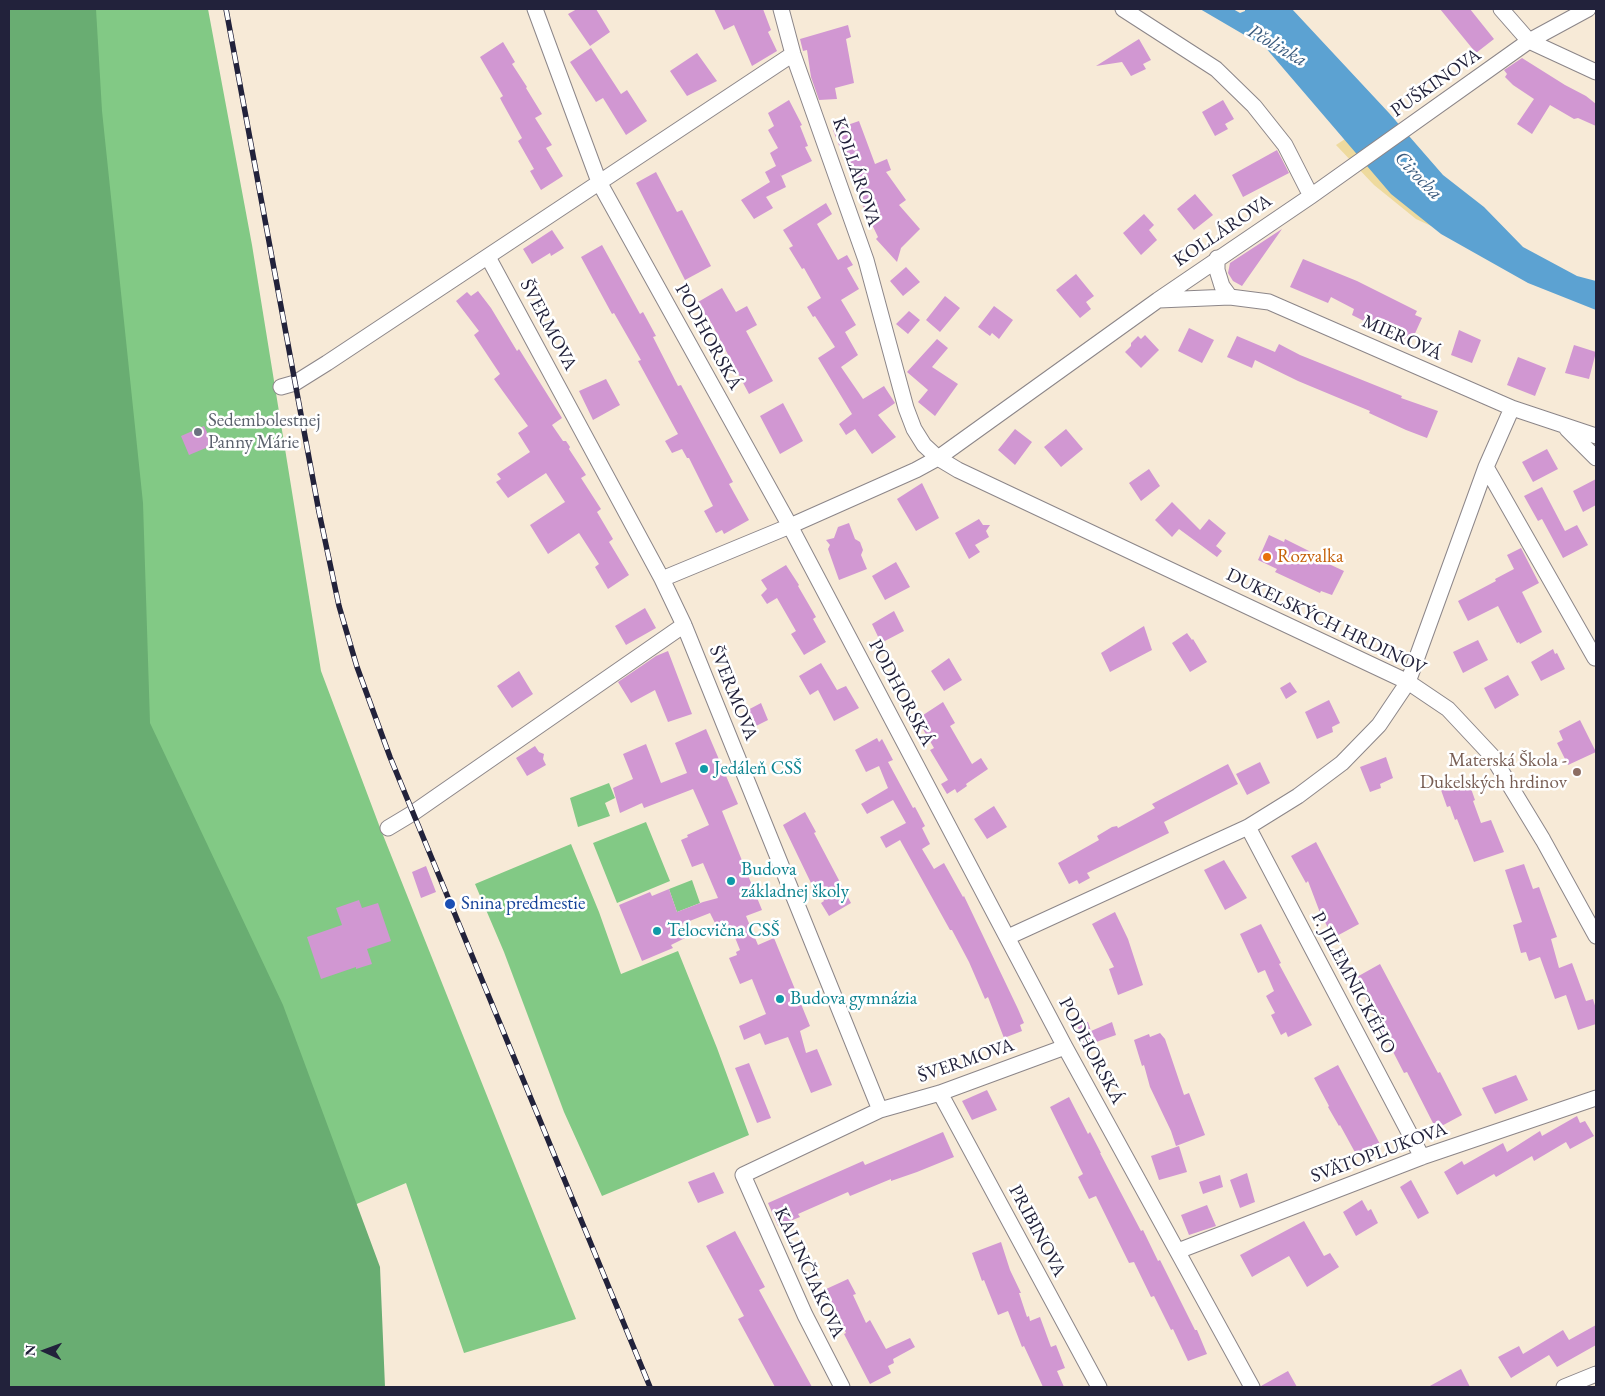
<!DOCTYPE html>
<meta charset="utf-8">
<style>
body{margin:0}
#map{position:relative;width:1605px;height:1396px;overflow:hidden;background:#f7ead7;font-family:"EB Garamond",serif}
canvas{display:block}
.frame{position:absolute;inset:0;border:10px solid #22223b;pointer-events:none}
.north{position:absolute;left:20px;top:1326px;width:50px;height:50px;-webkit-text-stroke:4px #fff;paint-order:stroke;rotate:272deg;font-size:14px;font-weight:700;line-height:20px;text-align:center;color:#22223b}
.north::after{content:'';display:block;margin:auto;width:18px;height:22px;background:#22223b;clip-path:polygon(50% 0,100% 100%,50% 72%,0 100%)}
</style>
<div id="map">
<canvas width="1605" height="1396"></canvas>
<div class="frame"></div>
<div class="north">N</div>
</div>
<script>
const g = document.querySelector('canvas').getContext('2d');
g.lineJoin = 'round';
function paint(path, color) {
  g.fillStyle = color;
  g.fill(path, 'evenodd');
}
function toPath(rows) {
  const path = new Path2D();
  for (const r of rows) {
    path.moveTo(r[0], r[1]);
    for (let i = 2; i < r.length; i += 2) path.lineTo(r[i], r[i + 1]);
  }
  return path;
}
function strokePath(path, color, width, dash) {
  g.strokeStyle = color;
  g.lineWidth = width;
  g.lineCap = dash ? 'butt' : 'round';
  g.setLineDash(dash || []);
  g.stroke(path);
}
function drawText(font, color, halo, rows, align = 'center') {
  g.font = font + ' "EB Garamond",serif';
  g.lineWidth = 5;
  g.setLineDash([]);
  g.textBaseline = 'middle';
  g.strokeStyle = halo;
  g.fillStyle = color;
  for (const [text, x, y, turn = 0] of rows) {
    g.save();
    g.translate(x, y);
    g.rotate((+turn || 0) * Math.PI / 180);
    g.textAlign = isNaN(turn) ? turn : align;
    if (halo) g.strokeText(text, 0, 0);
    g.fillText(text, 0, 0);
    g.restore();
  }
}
paint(toPath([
 [72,9,208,9,252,245,321,671,379,825,576,1319,464,1353,406,1183,279,1237,105,689],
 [609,783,615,798,605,803,610,816,578,827,570,798],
 [646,822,670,881,617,903,593,843],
 [571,844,599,912,621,974,678,951,717,1048,749,1135,602,1196,564,1112,504,952,475,884],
 [692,880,700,903,677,912,669,889]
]), '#82c985');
paint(toPath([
 [9,9,96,9,102,111,143,503,150,723,283,1005,380,1267,385,1387,9,1387]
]), '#69ad72');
paint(toPath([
 [1345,139,1442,231,1416,219,1374,185,1336,145]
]), '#eeda9e');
paint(toPath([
 [1200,9,1233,9,1240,13,1245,11,1245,9,1292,9,1389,113,1443,175,1484,207,1523,247,1577,276,1596,281,1596,310,1528,283,1441,234,1391,194,1265,47]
]), '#5ca2d2');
paint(toPath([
 [577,9,596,9,610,32,590,46,568,14],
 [714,9,763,9,771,30,768,32,777,51,752,66,734,25,724,30],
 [1440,9,1470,9,1494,39,1476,53],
 [848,25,851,37,846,39,854,83,835,88,837,99,819,100,811,77,807,50,803,51,800,39],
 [1139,39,1151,60,1143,64,1146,69,1131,76,1122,62,1096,66],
 [503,42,515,62,512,64,527,87,526,88,542,114,535,118,552,145,546,148,563,176,541,190,530,171,534,169,518,141,522,138,502,102,500,98,503,96,480,57],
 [591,48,621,94,627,90,647,121,626,135,603,98,596,102,570,62],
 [697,53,717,81,687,96,670,71],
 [1522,58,1565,85,1586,96,1596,104,1596,126,1578,118,1574,119,1550,105,1532,134,1517,124,1534,99,1513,85,1505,77,1507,74,1504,70],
 [789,100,802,125,800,126,808,146,805,147,812,161,781,176,780,173,786,187,766,197,773,208,754,219,741,200,770,182,765,172,776,166,770,153,778,148,768,130,774,126,768,113],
 [1223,100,1234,119,1225,124,1228,129,1215,136,1202,112],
 [859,121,875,164,887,159,891,170,886,172,906,200,899,205,920,229,901,248,897,262,876,239,878,237,861,202,833,130],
 [1277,150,1289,173,1243,197,1232,175],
 [656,172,677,212,682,210,711,266,685,280,636,183],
 [1195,194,1213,215,1194,230,1177,209],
 [826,203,832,214,817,224,838,260,847,255,853,265,847,268,859,289,841,300,856,325,845,332,858,355,841,367,863,399,884,386,895,403,878,415,896,437,872,454,855,429,846,435,839,424,852,414,818,358,835,347,815,316,813,317,807,307,821,298,804,268,802,269,789,248,793,246,783,230],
 [1144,214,1154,225,1149,230,1157,240,1141,255,1123,233],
 [1282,229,1242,286,1233,281,1228,273,1230,263],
 [552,230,564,248,551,256,550,253,532,264,523,249],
 [602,245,640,314,643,312,656,336,653,337,678,386,681,385,733,482,729,484,749,520,724,534,722,530,716,533,704,511,713,506,689,458,687,458,682,449,672,453,665,441,678,434,638,361,641,360,614,313,612,314,581,257],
 [1303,259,1357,281,1417,311,1415,315,1422,318,1412,340,1407,337,1405,339,1390,332,1392,329,1368,323,1352,315,1354,309,1331,297,1328,303,1290,287],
 [906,267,920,282,903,296,890,281],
 [1076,274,1094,296,1086,302,1091,309,1080,318,1056,290],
 [722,288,736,312,747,306,757,325,746,331,773,381,749,394,708,317,706,317,698,302],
 [478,291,491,308,517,351,519,349,562,418,552,425,563,441,566,441,570,447,569,449,586,475,581,478,601,509,597,512,613,539,609,542,629,575,608,589,595,567,599,564,579,533,548,554,530,525,565,502,546,473,508,498,496,482,501,479,497,474,530,452,518,433,528,426,494,379,500,374,474,335,479,331,456,301,467,292,471,296],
 [945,296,960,308,940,332,926,320],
 [994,306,1013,320,999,339,992,333,990,336,978,327],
 [909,311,920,320,908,334,896,324],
 [1189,328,1214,340,1202,363,1178,351],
 [1459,330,1481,340,1472,363,1451,355],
 [1145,335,1159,350,1141,368,1125,352,1131,346,1131,343,1138,336,1141,339],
 [1237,336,1275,352,1279,344,1300,355,1402,396,1401,398,1438,411,1427,438,1406,430,1369,413,1370,411,1298,381,1255,360,1252,368,1227,357],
 [937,339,948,348,932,367,958,384,935,416,918,402,928,390,907,372],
 [1574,345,1596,352,1589,379,1565,373],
 [1518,357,1546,368,1535,396,1507,385],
 [606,379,620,405,593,420,579,391],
 [783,403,803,441,780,454,760,416],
 [204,426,213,445,189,455,181,436],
 [1015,429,1032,442,1015,465,998,450],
 [1066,429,1083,449,1061,467,1044,447],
 [1547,449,1558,469,1533,482,1522,462],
 [1149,469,1160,486,1141,501,1129,483],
 [1596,479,1596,505,1583,512,1573,491],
 [922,483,939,518,916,531,897,499],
 [1542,487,1565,531,1577,525,1588,545,1563,558,1542,519,1538,521,1524,496],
 [1172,502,1200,530,1209,519,1226,533,1216,546,1222,551,1217,557,1179,529,1172,537,1155,520],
 [979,519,983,525,990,525,986,531,989,537,975,545,980,552,969,559,955,533],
 [849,523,855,539,860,542,863,550,861,555,867,569,839,580,828,549,830,545,826,540,834,538,838,527],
 [1269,535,1284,542,1285,539,1319,556,1318,559,1344,571,1332,595,1321,591,1320,593,1275,572,1277,569,1258,560],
 [1521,548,1539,583,1522,592,1542,632,1520,644,1519,642,1517,643,1498,606,1468,621,1458,601,1496,581,1495,579,1514,569,1507,555],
 [896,562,910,587,885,600,872,576],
 [786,565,799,585,798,586,816,617,813,619,826,642,804,655,791,634,796,631,777,598,767,604,761,595,767,589,761,580],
 [645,608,656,628,626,645,615,626],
 [894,611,904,631,881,643,872,624],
 [1144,626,1152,650,1110,672,1101,653],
 [1187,633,1192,640,1193,639,1207,662,1190,672,1172,643],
 [1478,640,1488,660,1463,673,1453,652],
 [1553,649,1555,654,1557,653,1565,669,1541,681,1531,662],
 [668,651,692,714,668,722,655,690,631,703,618,682,656,656],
 [949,658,962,680,944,691,931,671],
 [821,663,837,690,846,686,859,708,834,721,818,690,810,695,799,676],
 [519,671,533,694,512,708,497,686],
 [1508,675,1519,695,1495,709,1484,688],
 [1290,682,1297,692,1286,699,1280,688],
 [1329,700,1340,723,1332,727,1333,732,1317,739,1305,712],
 [943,702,955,723,950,726,972,764,981,758,988,769,966,784,967,786,957,793,955,789,947,794,941,784,948,780,930,750,934,748,917,719],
 [761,703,768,720,752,728,744,712],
 [1580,720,1596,752,1568,765,1557,743,1563,740,1559,731],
 [706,729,738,804,722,811,762,910,746,916,758,945,774,938,810,1026,800,1031,806,1053,817,1049,832,1085,811,1093,788,1037,765,1045,760,1033,744,1040,739,1026,766,1014,752,979,740,984,729,958,737,955,736,952,740,950,730,925,725,927,724,925,717,927,710,913,682,924,687,937,671,945,673,948,642,961,619,905,650,892,652,896,669,889,677,912,703,902,718,898,703,863,692,867,681,840,688,837,687,835,709,825,693,789,644,808,642,803,620,813,613,788,633,779,623,754,646,744,661,783,687,773,675,743],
 [877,738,879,742,882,739,893,760,888,762,913,808,915,807,925,826,922,828,930,844,922,849,934,869,944,863,963,897,964,896,1018,1009,1024,1023,1020,1025,1022,1031,1004,1038,988,997,985,999,969,962,952,930,950,930,900,840,886,848,880,837,906,823,893,800,867,814,861,804,888,788,879,766,866,772,855,750],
 [535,746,539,752,544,754,543,759,546,765,527,776,516,758],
 [1386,757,1393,778,1380,784,1381,788,1370,792,1360,767],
 [1260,762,1270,783,1247,795,1236,774],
 [1228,764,1238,784,1164,822,1169,833,1087,873,1090,878,1079,884,1077,880,1069,884,1058,863,1099,840,1097,836,1112,827,1117,826,1118,828,1155,808,1152,804],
 [1468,780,1475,800,1473,801,1481,823,1491,820,1504,852,1474,862,1457,819,1455,820,1450,806,1447,807,1441,790],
 [994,806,1007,827,987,839,974,819],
 [805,812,816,832,814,833,851,903,829,916,821,903,824,901,814,881,811,883,783,825],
 [1316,842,1359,924,1333,938,1319,910,1308,881,1306,883,1291,856],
 [1224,860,1247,898,1225,910,1204,870],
 [1524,864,1533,889,1539,887,1557,937,1551,939,1559,968,1572,963,1586,1001,1593,999,1596,1009,1596,1024,1578,1030,1566,995,1555,999,1540,957,1529,961,1526,952,1521,953,1513,925,1522,922,1505,870],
 [426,866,436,892,421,898,412,872],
 [359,900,362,908,378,903,391,941,367,949,372,964,356,969,356,967,321,979,307,937,342,925,336,908],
 [1115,912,1128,939,1143,985,1118,995,1109,969,1114,967,1092,924],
 [1261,924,1281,963,1279,964,1312,1025,1288,1037,1286,1032,1281,1035,1271,1015,1275,1013,1266,996,1274,991,1265,970,1258,973,1240,934],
 [1380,964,1438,1073,1440,1072,1462,1115,1436,1129,1407,1072,1404,1073,1355,978],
 [1088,1022,1091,1031,1112,1022,1116,1035,1085,1046,1077,1025],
 [1160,1033,1165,1039,1184,1095,1189,1093,1205,1135,1176,1146,1171,1131,1150,1087,1144,1065,1142,1066,1134,1040,1149,1034,1150,1037],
 [749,1063,771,1118,757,1123,735,1068],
 [1338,1065,1380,1144,1357,1156,1340,1125,1339,1126,1328,1107,1329,1106,1314,1078],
 [1516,1075,1528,1100,1495,1114,1482,1088],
 [987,1090,997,1110,972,1120,962,1101],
 [1069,1097,1088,1134,1090,1132,1101,1153,1100,1153,1141,1231,1143,1230,1158,1261,1160,1260,1195,1330,1197,1330,1207,1354,1188,1361,1173,1329,1171,1330,1154,1296,1151,1297,1134,1262,1129,1263,1096,1196,1089,1199,1078,1177,1083,1174,1050,1107],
 [1577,1116,1580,1123,1585,1121,1594,1136,1570,1149,1566,1142,1534,1161,1532,1156,1496,1177,1494,1174,1457,1195,1444,1172,1462,1161,1464,1165,1503,1143,1507,1152,1540,1131,1542,1136],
 [943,1132,954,1157,917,1172,891,1181,891,1179,850,1196,848,1192,798,1214,800,1217,778,1226,768,1203,863,1161,865,1165],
 [1179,1146,1187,1172,1159,1180,1151,1156],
 [714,1172,724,1193,698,1203,688,1182],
 [1247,1173,1255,1202,1240,1208,1230,1180],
 [1220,1175,1223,1187,1203,1194,1199,1182],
 [1411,1180,1429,1213,1418,1219,1400,1187],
 [1362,1200,1368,1211,1371,1209,1378,1223,1356,1236,1343,1212],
 [1207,1205,1216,1226,1189,1235,1181,1215],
 [1304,1221,1324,1256,1330,1253,1339,1267,1307,1287,1289,1256,1252,1277,1240,1255],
 [735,1231,765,1287,759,1290,812,1387,775,1387,738,1319,744,1316,706,1246],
 [1001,1242,1010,1270,1021,1293,1019,1293,1027,1317,1029,1316,1030,1321,1040,1317,1051,1347,1056,1345,1065,1368,1057,1371,1064,1387,1043,1387,1024,1346,1022,1347,1008,1311,998,1315,984,1280,982,1281,972,1253],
 [848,1279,856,1294,853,1295,866,1323,870,1320,886,1349,910,1338,915,1347,893,1359,894,1363,888,1366,891,1373,870,1384,844,1334,846,1333,824,1290],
 [1596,1325,1596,1345,1557,1367,1549,1355,1511,1378,1498,1357,1519,1346,1523,1354,1563,1330,1569,1340],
 [1461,1369,1470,1387,1428,1387],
 [1288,1371,1297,1387,1261,1387,1261,1386]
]), '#d197d2');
const minor = toPath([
 [535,9,599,182,790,526,1065,1047,1252,1387],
 [781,9,793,54,866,260,906,408,914,429,924,445,938,458,958,470,1408,682,1448,709,1492,756,1543,840,1596,936],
 [1123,9,1216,69,1254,106,1285,145,1311,196],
 [1501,9,1529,41,1596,72],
 [488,257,662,579,684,625,880,1110],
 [1217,258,1217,270,1222,286,1230,297,1269,302,1512,408,1596,436],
 [1159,300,1230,297],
 [281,387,295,383,327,363,793,54],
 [1567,429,1596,458],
 [1486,467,1595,658],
 [662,579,790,526,916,470,938,458,1158,300,1311,196,1529,41,1588,9],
 [1248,827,1422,1157],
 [388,828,413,813,684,625],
 [1008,937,1248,827,1298,796,1342,763,1379,725,1408,682,1486,467,1512,408],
 [940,1093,1099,1387],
 [1178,1251,1422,1157,1596,1098],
 [842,1387,805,1315,743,1175,880,1110,940,1093,1065,1047],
 [1564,1387,1596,1374]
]);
strokePath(minor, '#8c8689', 17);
strokePath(minor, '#fff', 15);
const rail = toPath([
 [226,9,319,512,339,606,357,667,390,757,650,1387]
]);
strokePath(rail, '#22223b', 5.5);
strokePath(rail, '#fff', 4, [11]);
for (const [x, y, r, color] of [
 [198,432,5,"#6b7280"],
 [1267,557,5,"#e8710a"],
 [704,769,5,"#0f9aa8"],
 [1577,772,5,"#8d6e63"],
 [731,881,5,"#0f9aa8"],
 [450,904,6,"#1a4fb4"],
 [657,931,5,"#0f9aa8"],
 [780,999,5,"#0f9aa8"]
]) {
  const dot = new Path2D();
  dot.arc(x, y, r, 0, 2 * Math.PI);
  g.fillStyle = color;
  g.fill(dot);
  strokePath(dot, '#fff', 2);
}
drawText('19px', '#22223b', '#fff', [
 ["PUŠKINOVA",1436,83,-35],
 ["KOLLÁROVA",856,172,71],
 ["KOLLÁROVA",1223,231,-34],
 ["ŠVERMOVA",548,325,62],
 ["PODHORSKÁ",708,337,61],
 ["MIEROVÁ",1402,338,24],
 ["DUKELSKÝCH HRDINOV",1326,622,26],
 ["ŠVERMOVA",733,693,68],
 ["PODHORSKÁ",901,693,62],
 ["P. JILEMNICKÉHO",1353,983,62],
 ["PODHORSKÁ",1091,1051,62],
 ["ŠVERMOVA",966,1061,-19],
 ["SVÄTOPLUKOVA",1379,1153,-20],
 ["PRIBINOVA",1037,1231,62],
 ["KALINČIAKOVA",809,1273,65]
]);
drawText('19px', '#5b616d', '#fff', [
 ["Sedembolestnej",208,421],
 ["Panny Márie",208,443]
], 'left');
drawText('19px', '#c56008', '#fff', [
 ["Rozvalka",1277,557]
], 'left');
drawText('19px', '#785e54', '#fff', [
 ["Materská Škola -",1567,761],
 ["Dukelských hrdinov",1567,783]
], 'right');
drawText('19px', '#0d838f', '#fff', [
 ["Jedáleň CSŠ",714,769],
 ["Budova",741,870],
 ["základnej školy",741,892],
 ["Telocvična CSŠ",667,931],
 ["Budova gymnázia",790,999]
], 'left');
drawText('19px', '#164399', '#fff', [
 ["Snina predmestie",461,904]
], 'left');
drawText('italic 20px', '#3c5c7f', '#fff', [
 ["Pčolinka",1277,46,30],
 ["Cirocha",1418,176,46]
]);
</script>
